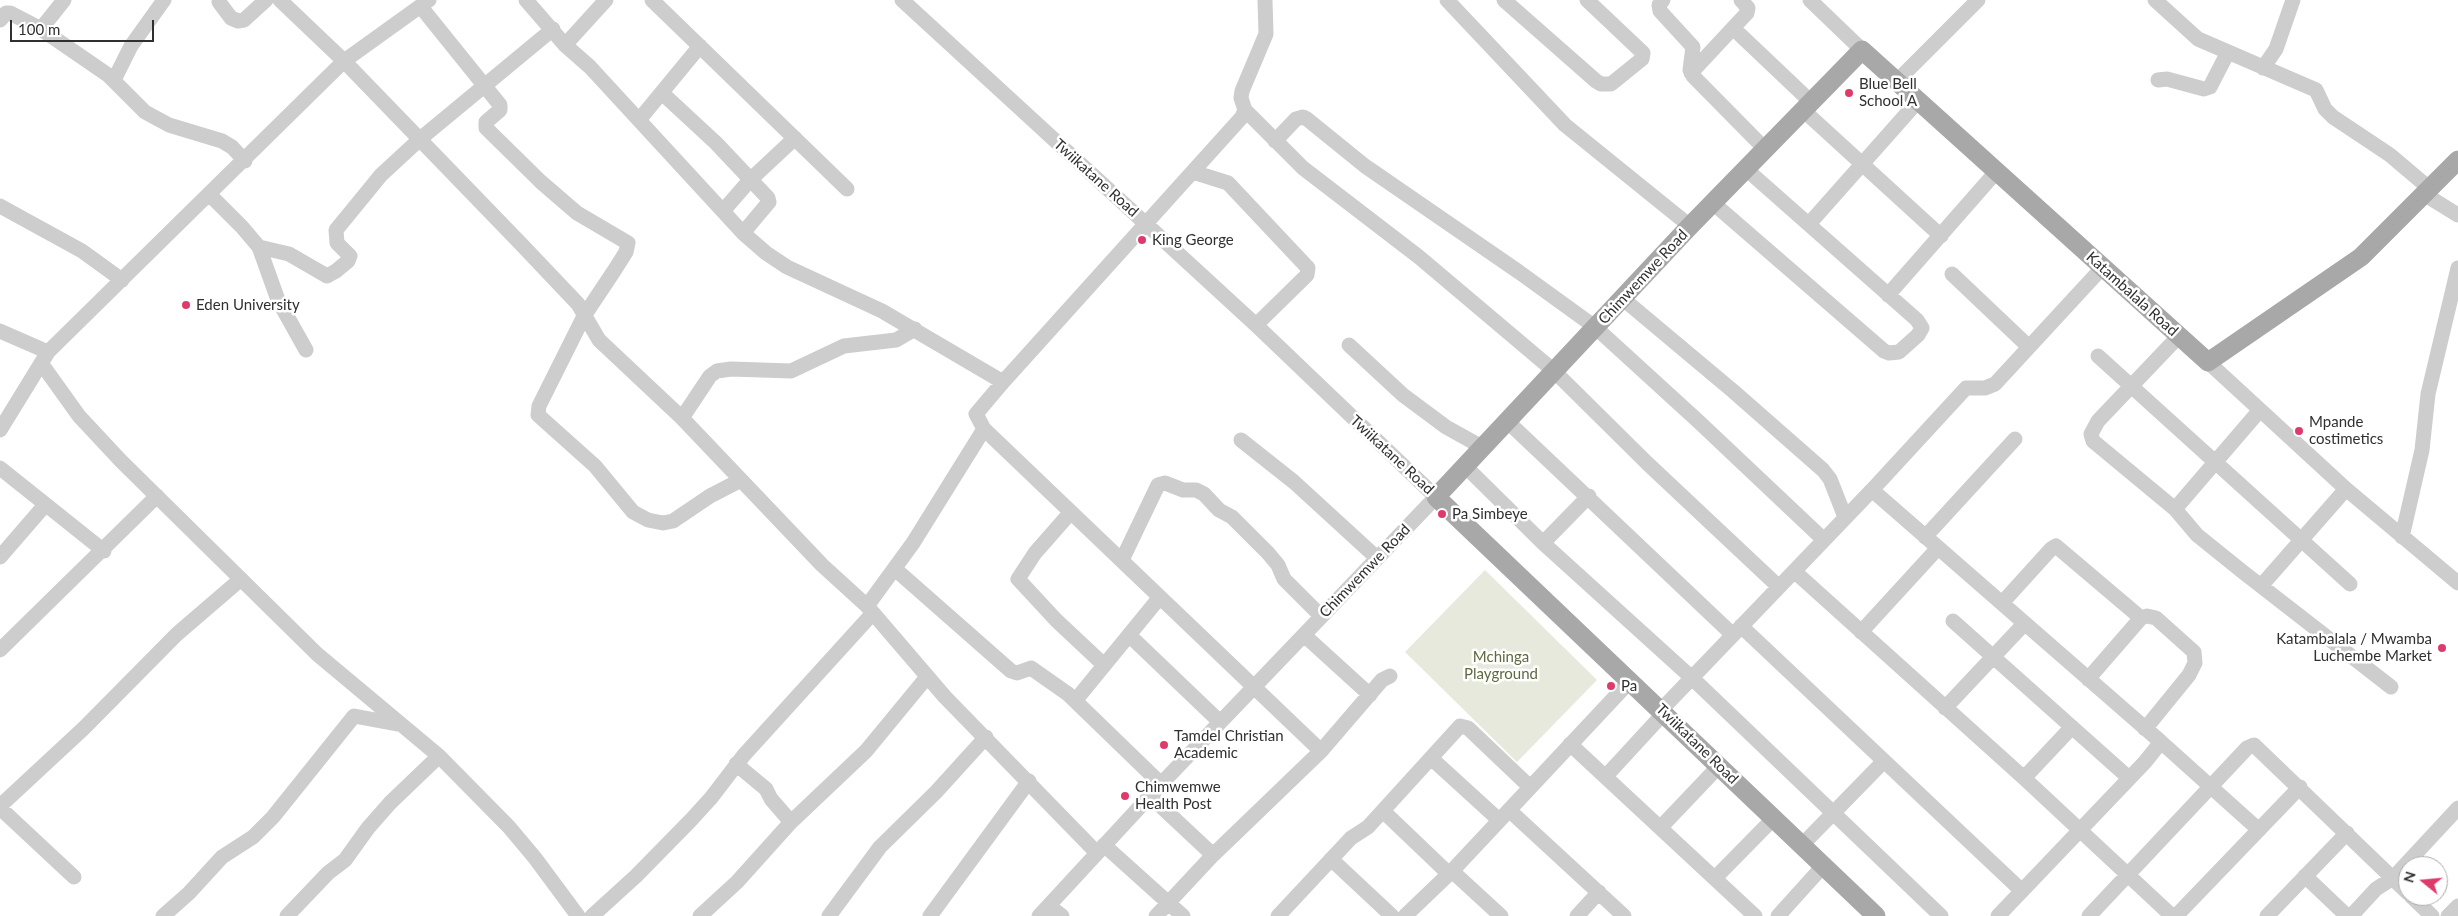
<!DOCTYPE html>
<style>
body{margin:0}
#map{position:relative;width:2458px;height:916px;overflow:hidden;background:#fff;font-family:Lato,sans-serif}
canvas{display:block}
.north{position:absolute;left:2398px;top:856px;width:50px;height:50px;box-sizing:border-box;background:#fff;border:1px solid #acacac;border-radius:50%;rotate:287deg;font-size:14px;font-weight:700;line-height:20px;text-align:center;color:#303030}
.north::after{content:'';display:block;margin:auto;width:18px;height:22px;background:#de3b6d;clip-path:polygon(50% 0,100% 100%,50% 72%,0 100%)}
.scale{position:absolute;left:10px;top:20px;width:144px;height:22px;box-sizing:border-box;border:2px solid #303030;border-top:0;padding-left:6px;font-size:15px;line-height:18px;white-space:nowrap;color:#303030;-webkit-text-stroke:4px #fff;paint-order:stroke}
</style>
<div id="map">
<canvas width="2458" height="916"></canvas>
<div class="north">N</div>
<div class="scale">100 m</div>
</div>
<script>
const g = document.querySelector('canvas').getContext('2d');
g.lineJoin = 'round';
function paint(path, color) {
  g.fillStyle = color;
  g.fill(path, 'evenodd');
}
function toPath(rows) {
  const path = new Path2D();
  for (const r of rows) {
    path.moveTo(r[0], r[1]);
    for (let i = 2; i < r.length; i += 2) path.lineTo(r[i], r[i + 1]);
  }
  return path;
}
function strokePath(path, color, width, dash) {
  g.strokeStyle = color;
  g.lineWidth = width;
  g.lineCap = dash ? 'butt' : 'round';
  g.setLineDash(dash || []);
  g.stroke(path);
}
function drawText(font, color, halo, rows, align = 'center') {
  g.font = font + ' Lato,sans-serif';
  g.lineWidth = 5;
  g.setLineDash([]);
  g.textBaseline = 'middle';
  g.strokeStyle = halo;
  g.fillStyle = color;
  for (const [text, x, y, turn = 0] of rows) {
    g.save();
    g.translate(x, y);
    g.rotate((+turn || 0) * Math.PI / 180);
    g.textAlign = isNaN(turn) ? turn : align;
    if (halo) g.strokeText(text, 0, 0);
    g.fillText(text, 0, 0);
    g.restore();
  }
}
paint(toPath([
 [1485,570,1597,680,1517,762,1405,652]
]), '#e6e9dc');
strokePath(toPath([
 [64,0,41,29,108,75,145,112,169,125,222,141,232,147,245,161],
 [280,0,344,61,522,245,578,304,599,340,682,418,822,565,867,606,945,697,1097,853],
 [526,0,565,45,590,67,743,233,766,253,787,267,882,311,1003,382],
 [652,0,847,189],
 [902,0,1256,325,1436,497,1161,784,1039,916],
 [1265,0,1266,34,1242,91,1241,98,1245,110,1303,168,1419,257,1554,371,1647,463,1779,587],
 [1447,0,1565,125,1690,226],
 [1504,0,1596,81,1601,84,1611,84,1642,59,1643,53,1587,0],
 [1663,0,1659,5,1660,11,1693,47,1690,70,1693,76,1765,149],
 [1810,0,1862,50],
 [2155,0,2198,39,2316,90,2325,109,2333,117,2390,155,2429,188],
 [219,2,231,18,238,21,244,20,266,0],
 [421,7,500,105,500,110,486,122,486,128,541,182,577,213,628,243,626,252,614,271,584,316,539,406,538,415,595,466,633,512,648,520,663,523,673,521,710,496,739,481],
 [0,20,6,13,10,13,41,29],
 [1733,28,1811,102],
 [565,45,606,0],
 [2263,68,2276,49,2293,0],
 [1691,73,1747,13,1748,8,1741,0],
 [114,80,131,46,164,0],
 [2158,80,2167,79,2204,89,2210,87,2227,54],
 [1897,81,1978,0],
 [662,93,716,143,768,198,769,202,743,233],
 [1245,110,1242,117,1003,382,976,414,984,429,1321,751],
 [1803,110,1941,236],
 [639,120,700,46],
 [1275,141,1296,119,1303,117,1307,119,1365,166,1519,272,1595,327,1698,421,1824,540],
 [1193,172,1228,183,1308,268,1307,275,1256,325],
 [2424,194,2458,215],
 [210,195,242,227,259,247,278,300,306,350],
 [1713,203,1884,351,1889,353,1899,352,1918,335,1922,328,1917,320,1746,169],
 [0,206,82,251,122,280],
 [723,211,750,180,795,138],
 [1809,224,1918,101],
 [259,247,289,254,327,276,336,271,348,261,350,256,337,243,336,230,381,175,420,139,553,29],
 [1952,274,2029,347],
 [1888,295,1996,172],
 [1622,298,1733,391,1823,470,1830,479,1845,517],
 [0,331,48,352],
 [2179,336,2098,421,2091,434,2093,441,2175,509,2197,535,2243,572,2391,687],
 [1349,345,1403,395,1446,427,1482,447],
 [2098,356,2350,584],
 [2208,362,2346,489,2458,583],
 [41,363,79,416,121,461,317,654,439,756,509,827,535,858,578,916],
 [682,418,710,376,717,371,731,369,791,371,844,346,896,340,915,329],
 [1507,421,1733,635],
 [0,430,48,352,344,61,429,0],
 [1241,440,1294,482,1377,558],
 [1465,466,1543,543,1692,678,1941,916],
 [0,468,104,551],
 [1872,490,1966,388,1985,388,1995,384,2102,268],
 [2175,509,2260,410],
 [1071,512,1035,553,1018,579,1056,620,1104,665],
 [1925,537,2015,439],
 [2402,537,2422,450,2428,394,2458,268],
 [1543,543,1589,496],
 [0,557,45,505],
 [1122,560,1158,485,1165,483,1183,490,1196,490,1204,494,1219,510,1232,517,1268,553,1278,565,1284,579,1321,616],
 [895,569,1011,671,1017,673,1031,668,1068,694,1161,784],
 [1794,571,2024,778,2172,916],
 [2261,586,2346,489],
 [2002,603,2051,549,2056,546,2141,618],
 [867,606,913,543,984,429],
 [1953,621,2129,778],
 [1741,626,2022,891],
 [1861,632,1938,548],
 [1129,635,1220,722],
 [1304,635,1370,695],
 [0,650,157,496],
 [2088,679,2141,618,2147,616,2156,618,2194,652,2195,663,2189,675,2145,729],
 [1075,701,1160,597],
 [1945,708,2024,624],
 [1661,710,1872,490,2161,742,2145,762,1998,916],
 [2161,742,2259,830],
 [1570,744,1755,916],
 [1431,758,1499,820],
 [736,764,766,789,771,799,791,822],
 [1606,776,1664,713],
 [2024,778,2072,727],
 [1150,796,1213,855,1321,751,1382,680,1390,676],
 [0,806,84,728,177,634,241,579],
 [0,808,74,877],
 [1509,810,1624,916],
 [1383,811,1449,874],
 [1661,827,1719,766],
 [1104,845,1183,916],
 [1802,845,1884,761],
 [1331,859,1392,916],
 [1452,871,1501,916],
 [2305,876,2347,916],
 [1715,878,1774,818],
 [2411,896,2432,916],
 [1049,906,1062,916],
 [163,916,189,893,222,857,253,837,273,817,354,716,397,724],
 [287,916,328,873,345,860,368,828,390,803,439,756],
 [592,916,636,876,690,821,711,798,744,755,873,613],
 [700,916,737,882,791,822,866,751,927,677],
 [829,916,880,847,936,792,986,737],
 [930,916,1029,781],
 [1156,916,1213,855],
 [1278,916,1351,838,1368,827,1460,726,1468,728,1530,787],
 [1405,916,1452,871,1630,681],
 [1577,916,1599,892],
 [1778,916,1824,865],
 [2089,916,2247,748,2254,745,2408,893],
 [2176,916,2300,787],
 [2267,916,2347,833],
 [2351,916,2376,889,2393,878,2458,808],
 [2448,916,2458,906]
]), '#cdcdcd', 15);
strokePath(toPath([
 [1876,916,1436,497,1690,226,1862,50,2208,362,2361,257,2458,160]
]), '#a8a8a8', 19);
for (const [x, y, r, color] of [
 [1849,93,5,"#de3b6d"],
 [1142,240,5,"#de3b6d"],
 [186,305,5,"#de3b6d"],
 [2299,431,5,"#de3b6d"],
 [1442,514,5,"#de3b6d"],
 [2442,648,5,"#de3b6d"],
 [1611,686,5,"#de3b6d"],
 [1164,745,5,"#de3b6d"],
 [1125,796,5,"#de3b6d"]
]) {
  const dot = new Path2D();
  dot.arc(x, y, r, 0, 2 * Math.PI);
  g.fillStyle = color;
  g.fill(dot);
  strokePath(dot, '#fff', 2);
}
drawText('15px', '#303030', '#fff', [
 ["Blue Bell",1859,84],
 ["School A",1859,101],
 ["King George",1152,240],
 ["Eden University",196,305],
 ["Mpande",2309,422],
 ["costimetics",2309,439],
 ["Pa Simbeye",1452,514],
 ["Katambalala / Mwamba",2432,639,"right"],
 ["Luchembe Market",2432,656,"right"],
 ["Pa",1621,686],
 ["Tamdel Christian",1174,736],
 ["Academic",1174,753],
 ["Chimwemwe",1135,787],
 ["Health Post",1135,804]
], 'left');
drawText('15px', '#303030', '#fff', [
 ["Twiikatane Road",1096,178,42],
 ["Chimwemwe Road",1643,277,-47],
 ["Katambalala Road",2132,294,42],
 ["Twiikatane Road",1392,455,43],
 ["Chimwemwe Road",1365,571,-46],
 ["Twiikatane Road",1697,744,44]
]);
drawText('15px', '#5d6a3f', '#fff', [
 ["Mchinga",1501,657],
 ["Playground",1501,674]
]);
</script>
